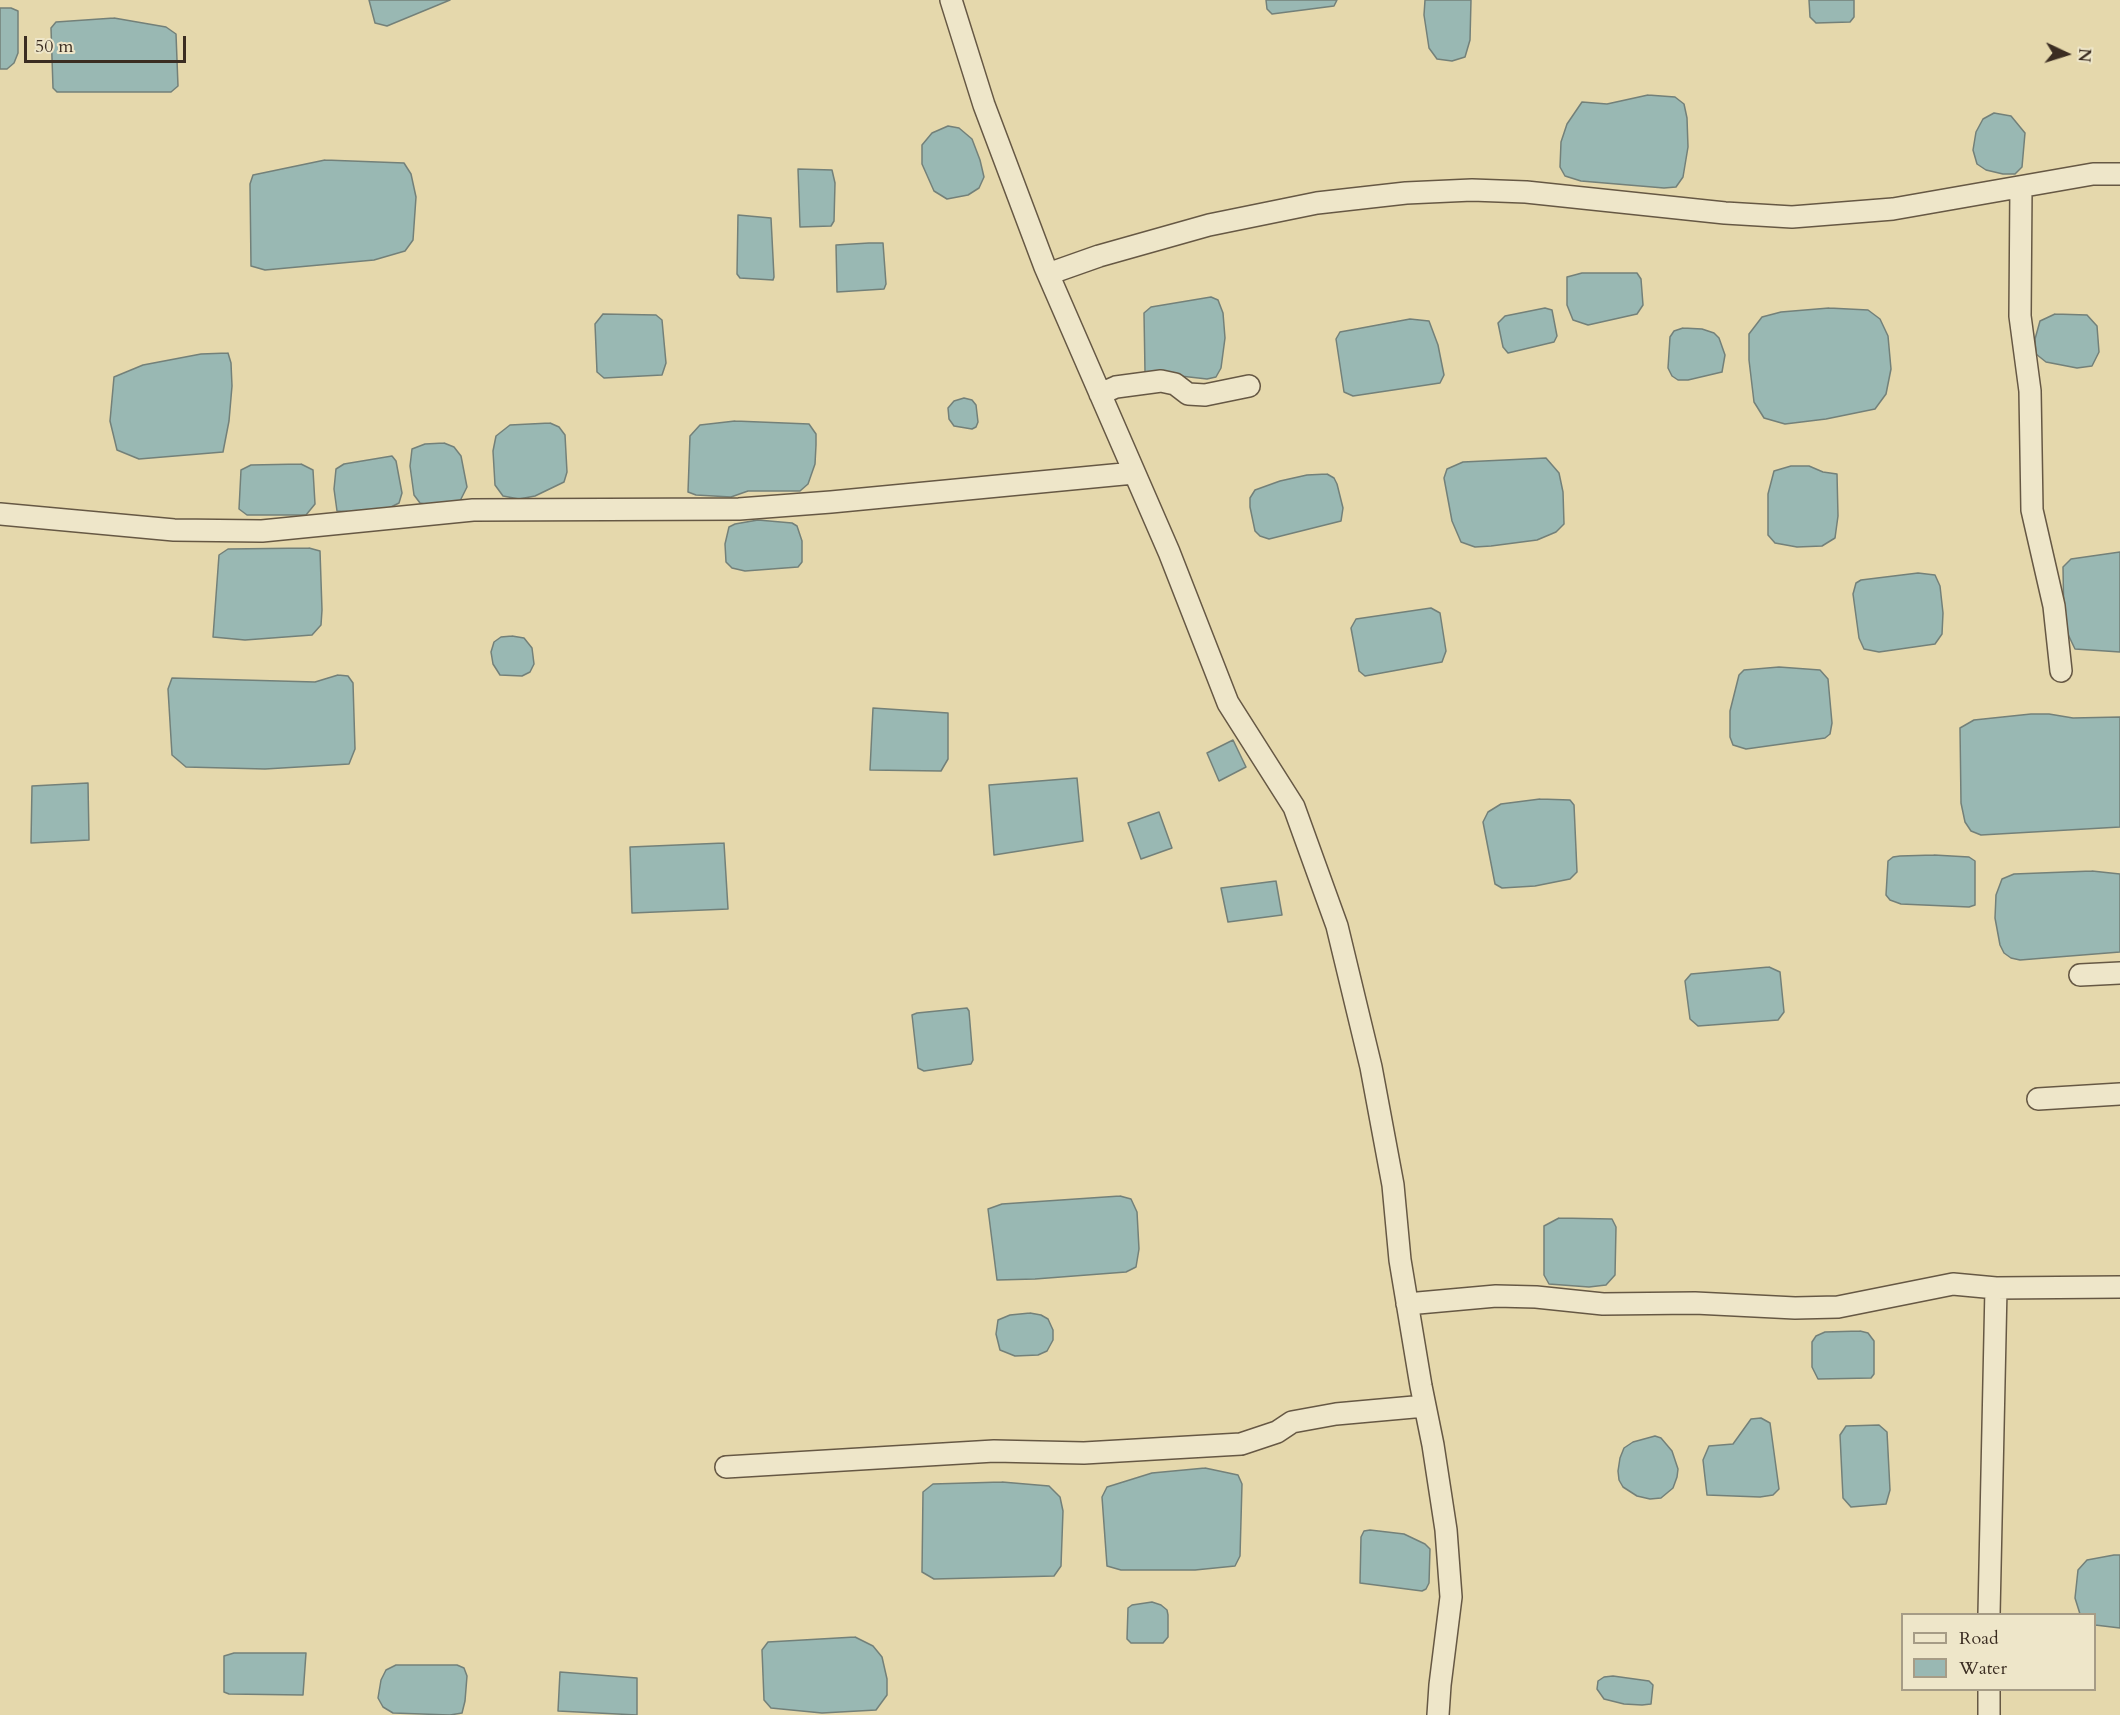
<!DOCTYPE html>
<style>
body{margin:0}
#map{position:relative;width:2120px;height:1715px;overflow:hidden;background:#e5d8ac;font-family:Cardo,serif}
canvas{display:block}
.legend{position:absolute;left:1901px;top:1613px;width:195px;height:78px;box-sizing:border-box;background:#eee6c9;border:2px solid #a69c86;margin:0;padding:8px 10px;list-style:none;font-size:18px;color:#3b2d22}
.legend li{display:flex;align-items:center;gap:12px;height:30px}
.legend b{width:30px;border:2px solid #a69c86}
.north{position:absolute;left:2036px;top:24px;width:60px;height:60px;-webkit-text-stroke:4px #eee6c9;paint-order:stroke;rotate:94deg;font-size:16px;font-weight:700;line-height:24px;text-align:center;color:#3b2d22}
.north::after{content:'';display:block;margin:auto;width:21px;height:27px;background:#3b2d22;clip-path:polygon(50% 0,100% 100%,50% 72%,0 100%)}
.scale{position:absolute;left:24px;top:36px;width:162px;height:27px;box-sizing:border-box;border:3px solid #3b2d22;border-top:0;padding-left:8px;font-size:18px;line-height:21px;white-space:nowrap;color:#3b2d22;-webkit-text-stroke:4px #eee6c9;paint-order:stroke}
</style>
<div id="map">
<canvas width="2120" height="1715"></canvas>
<ul class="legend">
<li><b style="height:8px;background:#eee6c9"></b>Road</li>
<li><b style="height:16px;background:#99b8b3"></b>Water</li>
</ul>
<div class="north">N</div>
<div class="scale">50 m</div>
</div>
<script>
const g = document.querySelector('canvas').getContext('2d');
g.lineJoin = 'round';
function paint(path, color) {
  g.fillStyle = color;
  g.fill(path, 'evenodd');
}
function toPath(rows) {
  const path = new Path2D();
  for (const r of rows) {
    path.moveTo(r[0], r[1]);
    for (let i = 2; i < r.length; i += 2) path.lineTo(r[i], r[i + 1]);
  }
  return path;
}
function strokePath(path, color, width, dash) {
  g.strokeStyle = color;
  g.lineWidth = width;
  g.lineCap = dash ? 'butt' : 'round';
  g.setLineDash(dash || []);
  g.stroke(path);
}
const water = toPath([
 [369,0,450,0,387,26,375,23,369,0],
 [1266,0,1337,0,1334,6,1272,14,1267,9,1266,0],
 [1425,0,1471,0,1470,40,1465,57,1452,61,1437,59,1429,48,1424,15,1425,0],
 [1809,0,1854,0,1854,17,1850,22,1816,23,1810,17,1809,0],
 [0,8,11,8,18,11,18,53,14,63,7,69,0,69,0,8],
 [114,18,166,27,176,34,178,86,171,92,57,92,53,88,51,28,56,22,114,18],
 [1648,95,1675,97,1684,104,1687,118,1688,147,1683,177,1676,187,1664,188,1581,181,1565,176,1560,167,1561,142,1567,124,1582,102,1607,104,1648,95],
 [1994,113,2011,116,2025,133,2022,167,2015,174,2003,174,1986,170,1977,164,1973,150,1976,132,1983,119,1994,113],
 [948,126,959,128,972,139,980,160,984,177,979,188,968,195,947,199,934,191,922,164,922,145,932,133,948,126],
 [325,160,404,163,411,174,416,197,413,240,405,251,374,260,265,270,251,266,250,184,253,175,325,160],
 [798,169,832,170,835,183,834,221,831,226,800,227,798,169],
 [738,215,771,218,774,277,773,280,740,278,737,274,738,215],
 [869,243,883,243,886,284,884,289,837,292,836,245,869,243],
 [1582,273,1637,273,1641,279,1643,305,1637,314,1588,325,1573,320,1567,305,1567,277,1582,273],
 [1211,297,1218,300,1223,313,1225,338,1221,368,1216,377,1207,379,1145,372,1144,313,1151,307,1211,297],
 [1545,308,1552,310,1557,336,1554,342,1508,353,1503,347,1498,323,1505,316,1545,308],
 [1829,308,1868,310,1880,319,1888,336,1891,369,1886,394,1875,409,1826,419,1785,424,1764,418,1754,402,1749,360,1749,334,1762,317,1781,312,1829,308],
 [603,314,656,315,662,320,666,363,662,375,604,378,597,372,595,324,603,314],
 [2055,314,2087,315,2097,326,2099,352,2092,366,2077,368,2046,362,2036,354,2035,339,2040,321,2055,314],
 [1410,319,1429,321,1438,345,1444,375,1440,383,1353,396,1344,392,1336,339,1340,332,1410,319],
 [1683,328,1702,329,1714,333,1719,338,1725,355,1722,372,1688,380,1678,380,1672,376,1668,368,1670,337,1674,331,1683,328],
 [228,353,231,363,232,386,229,421,223,452,139,459,117,450,110,421,114,377,143,365,201,354,228,353],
 [964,398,972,400,976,405,978,422,976,427,972,429,954,426,949,419,948,408,954,401,964,398],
 [735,421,809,424,816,434,816,445,815,464,808,484,800,491,748,491,731,497,696,495,688,492,690,436,700,425,735,421],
 [550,423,559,427,565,435,567,472,564,482,535,496,519,499,503,496,495,485,493,451,496,436,510,425,550,423],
 [444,443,454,447,461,456,467,487,460,501,436,506,420,503,414,495,410,466,412,449,425,444,444,443],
 [392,456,396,461,402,493,399,503,391,507,370,513,337,511,334,489,336,469,344,464,392,456],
 [1546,458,1559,473,1563,492,1564,524,1556,532,1537,540,1491,546,1475,547,1461,542,1452,521,1444,478,1447,469,1463,462,1546,458],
 [301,464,313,470,315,504,306,515,247,515,239,509,241,470,251,465,301,464],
 [1791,466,1809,466,1823,472,1837,474,1838,516,1835,538,1822,546,1797,547,1775,543,1768,535,1768,494,1774,471,1791,466],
 [1327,474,1334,478,1337,484,1343,508,1341,521,1269,539,1260,536,1255,531,1250,507,1250,498,1255,490,1280,481,1307,475,1327,474],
 [758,520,792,523,797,526,802,541,802,562,798,567,745,571,732,568,726,562,725,544,729,527,735,524,758,520],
 [309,548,320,551,322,610,321,625,312,635,245,640,213,637,219,555,228,549,309,548],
 [2120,552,2120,652,2075,649,2064,626,2063,567,2071,559,2120,552],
 [1918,573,1935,575,1940,586,1943,613,1942,634,1935,644,1879,652,1864,649,1859,638,1853,594,1856,583,1861,580,1918,573],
 [1431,608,1440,613,1446,651,1442,662,1365,676,1359,671,1351,628,1356,619,1431,608],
 [512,636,524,638,532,648,534,664,530,672,522,676,500,675,493,664,491,652,494,642,501,637,512,636],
 [1779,667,1820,670,1828,679,1832,723,1830,734,1825,738,1746,749,1733,745,1730,737,1730,711,1739,675,1744,670,1779,667],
 [338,675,348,676,353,683,355,749,349,764,265,769,186,767,172,755,168,689,172,678,315,682,338,675],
 [873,708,948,713,948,759,941,771,870,770,873,708],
 [2031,714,2049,714,2073,718,2120,717,2120,827,1981,835,1971,831,1965,822,1961,803,1960,728,1974,720,2031,714],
 [1233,740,1246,767,1219,781,1207,753,1233,740],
 [1077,778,1083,841,994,855,989,785,1077,778],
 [88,783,89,840,31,843,32,786,88,783],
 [1540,799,1570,800,1574,805,1577,872,1570,879,1535,886,1502,888,1495,884,1483,822,1488,812,1501,804,1540,799],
 [1159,812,1172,848,1141,859,1128,823,1159,812],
 [724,843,728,909,632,913,630,847,724,843],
 [1934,855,1969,857,1975,861,1975,905,1969,907,1901,904,1890,900,1886,895,1888,861,1893,857,1900,856,1934,855],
 [2092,871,2120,874,2120,952,2020,960,2011,958,2004,953,2000,945,1995,918,1996,895,2002,879,2014,874,2092,871],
 [1276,881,1282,915,1228,922,1221,888,1276,881],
 [1769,967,1780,972,1784,1012,1778,1020,1698,1026,1690,1019,1685,981,1691,974,1769,967],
 [967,1008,969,1011,973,1060,971,1064,924,1071,918,1068,912,1015,917,1013,967,1008],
 [1120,1196,1131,1199,1137,1212,1139,1249,1136,1267,1126,1272,1035,1279,997,1280,988,1209,1002,1204,1120,1196],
 [1559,1218,1612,1219,1616,1227,1615,1275,1606,1285,1589,1287,1549,1284,1544,1275,1544,1226,1559,1218],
 [1030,1313,1041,1315,1048,1319,1053,1330,1053,1340,1047,1351,1038,1355,1015,1356,1000,1350,996,1334,998,1320,1010,1315,1030,1313],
 [1860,1331,1868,1333,1874,1341,1874,1374,1871,1378,1818,1379,1812,1367,1812,1342,1816,1336,1825,1332,1860,1331],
 [1761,1418,1770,1423,1779,1489,1773,1495,1760,1497,1707,1495,1703,1460,1709,1446,1733,1444,1751,1419,1761,1418],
 [1879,1425,1887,1432,1890,1490,1886,1504,1851,1507,1843,1498,1840,1435,1846,1426,1879,1425],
 [1655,1436,1661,1438,1672,1451,1678,1469,1677,1477,1673,1488,1661,1498,1650,1499,1637,1496,1623,1487,1619,1480,1618,1471,1620,1458,1624,1448,1633,1442,1655,1436],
 [1205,1468,1238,1475,1242,1484,1240,1556,1235,1566,1195,1570,1121,1570,1107,1566,1102,1497,1107,1487,1152,1473,1205,1468],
 [1002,1482,1049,1486,1060,1497,1063,1511,1061,1566,1054,1576,934,1579,922,1572,923,1492,933,1484,1002,1482],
 [1370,1530,1404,1534,1425,1544,1430,1549,1429,1583,1426,1589,1422,1591,1360,1583,1361,1537,1364,1531,1370,1530],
 [2114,1555,2120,1555,2120,1628,2095,1625,2094,1614,2080,1614,2075,1598,2078,1570,2087,1560,2114,1555],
 [1152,1602,1161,1605,1167,1610,1168,1615,1168,1637,1163,1643,1131,1643,1127,1639,1128,1608,1132,1605,1152,1602],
 [855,1637,873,1646,882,1657,887,1679,887,1695,876,1710,822,1713,771,1708,764,1700,762,1650,768,1642,855,1637],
 [234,1653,306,1653,303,1695,229,1694,224,1692,224,1656,234,1653],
 [396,1665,457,1665,464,1668,467,1676,465,1701,462,1713,450,1715,393,1713,383,1707,378,1698,381,1680,386,1670,396,1665],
 [560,1672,637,1678,637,1715,558,1711,560,1672],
 [1613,1676,1649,1681,1653,1685,1651,1704,1642,1705,1624,1704,1604,1699,1597,1689,1598,1681,1604,1677,1613,1676]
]);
paint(water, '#99b8b3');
strokePath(water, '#738079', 1.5);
const minor = toPath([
 [951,0,984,105,1045,267,1169,552,1228,703,1294,807,1337,926,1371,1067,1393,1185,1400,1260,1421,1386,1433,1445,1446,1530,1451,1597,1440,1685,1438,1715],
 [2021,187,2020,316,2030,391,2032,510,2054,606,2061,671],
 [1048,274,1099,256,1209,225,1317,203,1406,193,1472,190,1526,192,1725,213,1792,217,1893,209,2093,174,2120,174],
 [1100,394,1116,387,1161,381,1175,384,1188,394,1205,395,1249,386],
 [0,514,174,530,262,531,473,510,739,509,831,502,1134,473],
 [2080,975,2120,973],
 [2038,1099,2120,1094],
 [1407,1304,1496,1296,1536,1297,1603,1304,1695,1303,1795,1308,1838,1307,1953,1284,1996,1288,2120,1287],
 [726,1467,994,1451,1084,1453,1241,1444,1277,1432,1292,1422,1336,1414,1425,1406],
 [1989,1614,1996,1288],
 [1989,1690,1989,1715]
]);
strokePath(minor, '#665844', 24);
strokePath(minor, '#eee6c9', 21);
</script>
